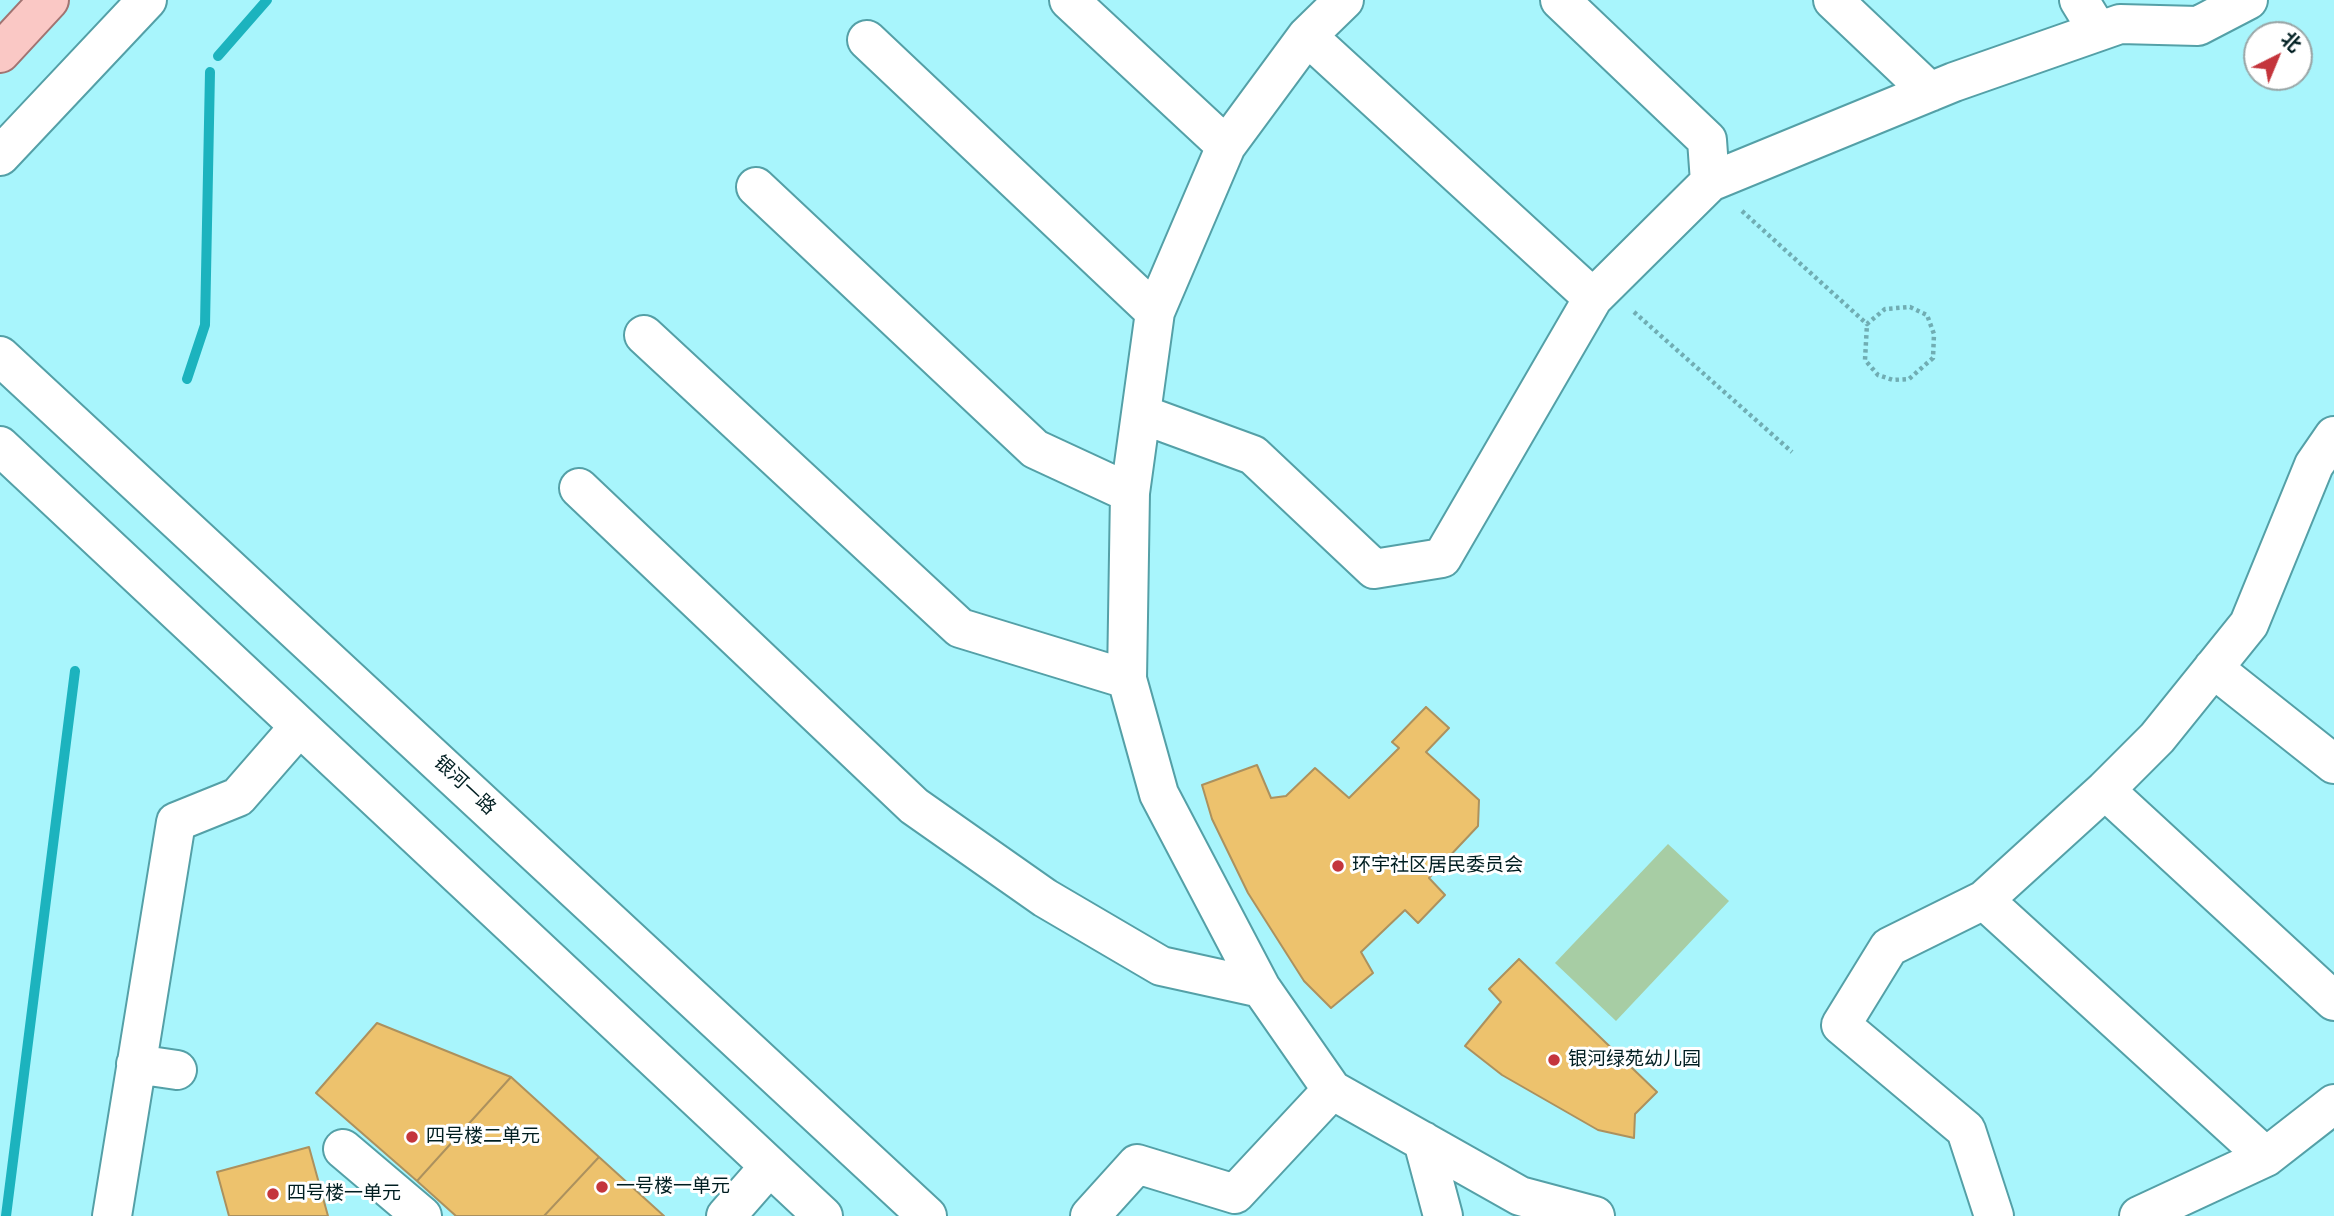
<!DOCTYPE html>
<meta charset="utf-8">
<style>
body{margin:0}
#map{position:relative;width:2334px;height:1216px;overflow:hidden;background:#a8f5fc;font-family:Roboto,"Noto Sans SC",sans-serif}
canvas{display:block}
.north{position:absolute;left:2243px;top:21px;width:70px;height:70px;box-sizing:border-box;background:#fff;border:2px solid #99a5a6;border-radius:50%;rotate:43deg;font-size:19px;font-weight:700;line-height:28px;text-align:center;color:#001e21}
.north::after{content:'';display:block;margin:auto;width:24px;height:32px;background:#c4353c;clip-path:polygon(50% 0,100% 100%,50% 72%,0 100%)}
</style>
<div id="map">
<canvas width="2334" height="1216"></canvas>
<div class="north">北</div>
</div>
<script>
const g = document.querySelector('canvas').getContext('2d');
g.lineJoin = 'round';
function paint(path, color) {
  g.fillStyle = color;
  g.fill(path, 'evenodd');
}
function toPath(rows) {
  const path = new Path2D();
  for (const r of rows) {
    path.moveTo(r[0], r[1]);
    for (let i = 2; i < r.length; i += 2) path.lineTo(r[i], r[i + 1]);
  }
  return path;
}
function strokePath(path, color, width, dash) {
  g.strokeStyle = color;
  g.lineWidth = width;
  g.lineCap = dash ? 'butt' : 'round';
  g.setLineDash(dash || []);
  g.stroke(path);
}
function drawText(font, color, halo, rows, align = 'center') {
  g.font = font + ' Roboto,"Noto Sans SC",sans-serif';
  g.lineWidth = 6;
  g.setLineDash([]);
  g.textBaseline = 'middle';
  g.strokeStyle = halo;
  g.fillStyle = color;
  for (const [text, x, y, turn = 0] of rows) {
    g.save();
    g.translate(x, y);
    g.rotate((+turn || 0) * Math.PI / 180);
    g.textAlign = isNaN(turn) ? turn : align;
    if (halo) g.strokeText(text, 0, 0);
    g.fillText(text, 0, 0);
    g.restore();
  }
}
paint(toPath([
 [1668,844,1729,901,1616,1021,1555,963]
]), '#a7cda4');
strokePath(toPath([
 [218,56,267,0],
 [187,379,205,325,210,72],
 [6,1216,75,671]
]), '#1cb3be', 10);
const building = toPath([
 [1426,707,1449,728,1426,752,1479,800,1478,826,1429,878,1445,895,1418,923,1405,910,1361,952,1373,973,1331,1008,1304,981,1248,893,1212,819,1202,785,1257,765,1271,798,1286,796,1315,768,1349,798,1399,748,1392,742,1426,707],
 [1519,959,1657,1092,1635,1114,1634,1138,1598,1130,1502,1075,1465,1046,1501,1002,1489,989,1519,959],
 [377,1023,511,1077,417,1181,316,1093,377,1023],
 [511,1077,599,1157,544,1216,456,1216,417,1181,511,1077],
 [309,1147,328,1216,229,1216,217,1172,309,1147],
 [599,1157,664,1216,544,1216,599,1157]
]);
paint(building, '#edc26d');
strokePath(building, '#ac915e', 2);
const street = toPath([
 [1069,0,1226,146],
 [1344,0,1307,36,1226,146,1155,312,1130,493,1127,679,1159,794,1261,988,1332,1090,1520,1196,1595,1216],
 [1560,0,1707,140,1710,182],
 [1833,0,1930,92],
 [2079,0,2098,31],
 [1307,36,1593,298],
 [867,40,1155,312],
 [0,156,147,0],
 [756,187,1035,449,1130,493],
 [644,335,960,628,1127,679],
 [1141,414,1253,455,1374,569,1442,558,1593,298,1710,182,1954,82,2120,24,2198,26,2248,0],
 [579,488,914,806,1045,898,1161,966,1261,988],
 [2213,668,2334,764],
 [2105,790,2334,1001],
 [1984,900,2266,1157],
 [136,1064,177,1070],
 [1423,1141,1443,1216],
 [343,1149,422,1216],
 [112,1216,176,822,238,797,299,727],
 [726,1216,769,1167],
 [1090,1216,1137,1164,1235,1194,1332,1090],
 [1994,1216,1966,1130,1841,1025,1889,947,1984,900,2105,790,2157,738,2249,624,2314,465,2334,436],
 [2139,1216,2266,1157,2334,1104]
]);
const secondary = toPath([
 [0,356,927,1216],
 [0,446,823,1216]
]);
const primary = toPath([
 [0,53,49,0]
]);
strokePath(street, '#54a0a7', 42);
strokePath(secondary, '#54a0a7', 42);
strokePath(primary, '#a17472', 42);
strokePath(toPath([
 [1742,211,1867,324,1885,309,1910,307,1927,315,1934,334,1933,358,1909,379,1893,380,1878,375,1865,360,1867,324],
 [1634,312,1792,452]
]), '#70adb3', 4.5, [3.5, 3.5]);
strokePath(street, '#fff', 38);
strokePath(secondary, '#fff', 38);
strokePath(primary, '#fac8c5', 38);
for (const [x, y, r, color] of [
 [1338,866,7,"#c4353c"],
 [1554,1060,7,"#c4353c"],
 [412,1137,7,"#c4353c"],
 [602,1187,7,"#c4353c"],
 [273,1194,7,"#c4353c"]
]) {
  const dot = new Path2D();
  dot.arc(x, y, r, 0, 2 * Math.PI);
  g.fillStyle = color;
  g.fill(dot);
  strokePath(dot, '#fff', 2.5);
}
drawText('19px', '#001e21', '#fff', [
 ["银河一路",464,786,43]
]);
drawText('19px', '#001e21', '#fff', [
 ["环宇社区居民委员会",1352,866],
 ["银河绿苑幼儿园",1568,1060],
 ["四号楼二单元",426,1137],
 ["一号楼一单元",616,1187],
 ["四号楼一单元",287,1194]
], 'left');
</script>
